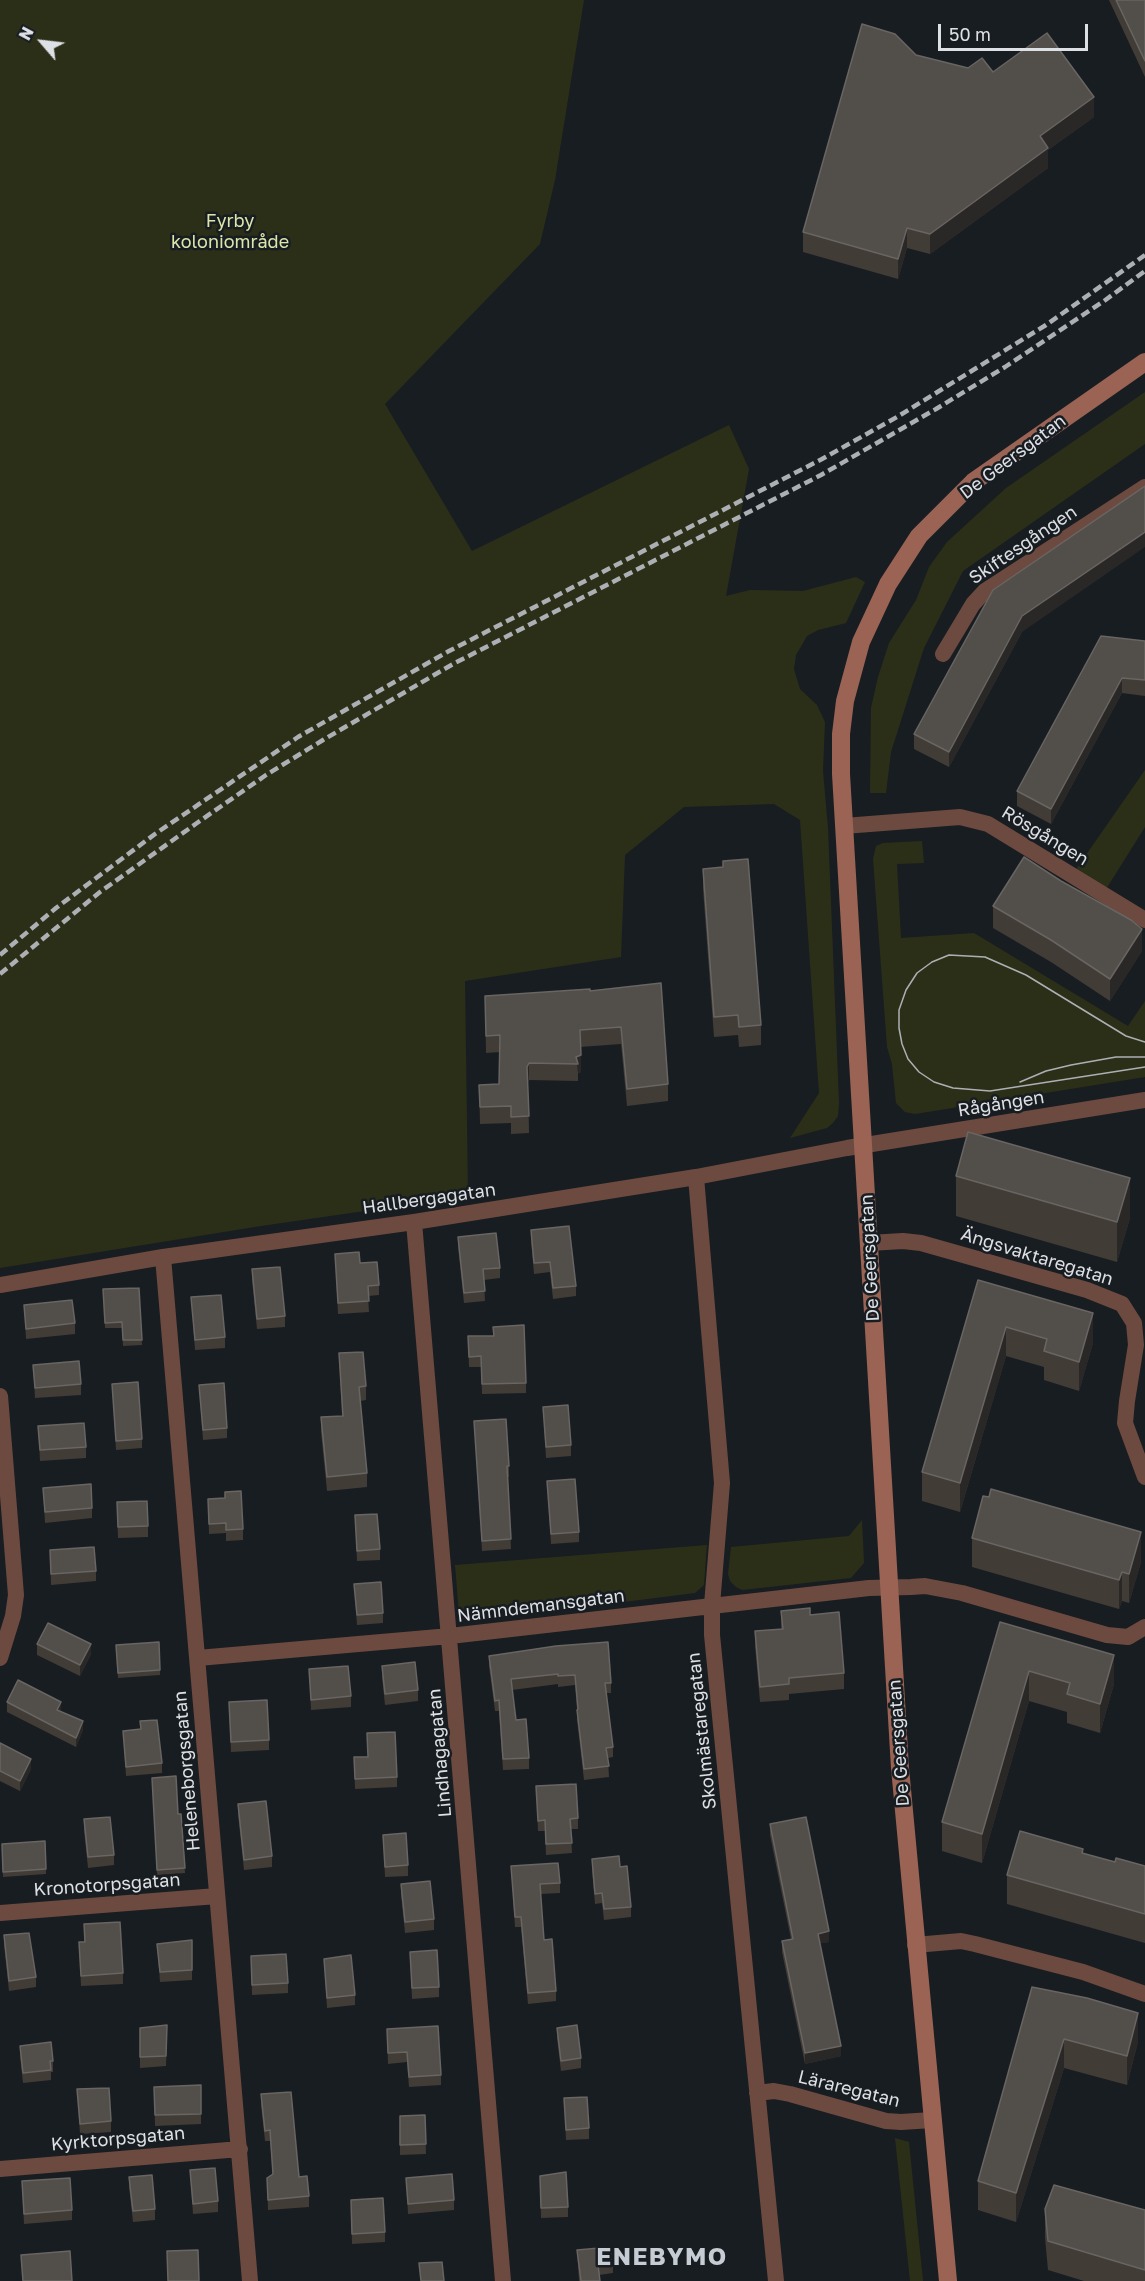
<!DOCTYPE html>
<meta charset="utf-8">
<style>
body{margin:0}
#map{position:relative;width:1145px;height:2281px;overflow:hidden;background:#181d22;font-family:"Golos Text",sans-serif}
canvas{display:block}
.north{position:absolute;left:12px;top:12px;width:60px;height:60px;-webkit-text-stroke:4px #181d22;paint-order:stroke;rotate:298deg;font-size:16px;font-weight:700;line-height:24px;text-align:center;color:#dde0e4}
.north::after{content:'';display:block;margin:auto;width:21px;height:27px;background:#dde0e4;clip-path:polygon(50% 0,100% 100%,50% 72%,0 100%)}
.scale{position:absolute;left:938px;top:24px;width:150px;height:27px;box-sizing:border-box;border:3px solid #dde0e4;border-top:0;padding-left:8px;font-size:18px;line-height:21px;white-space:nowrap;color:#dde0e4;-webkit-text-stroke:4px #181d22;paint-order:stroke}
</style>
<div id="map">
<canvas width="1145" height="2281"></canvas>
<div class="north">N</div>
<div class="scale">50 m</div>
</div>
<script>
const g = document.querySelector('canvas').getContext('2d');
g.lineJoin = 'round';
function paint(path, color) {
  g.fillStyle = color;
  g.fill(path, 'evenodd');
}
function toPath(rows) {
  const path = new Path2D();
  for (const r of rows) {
    path.moveTo(r[0], r[1]);
    for (let i = 2; i < r.length; i += 2) path.lineTo(r[i], r[i + 1]);
  }
  return path;
}
function strokePath(path, color, width, dash) {
  g.strokeStyle = color;
  g.lineWidth = width;
  g.lineCap = dash ? 'butt' : 'round';
  g.setLineDash(dash || []);
  g.stroke(path);
}
function drawText(font, color, halo, rows, align = 'center') {
  g.font = font + ' "Golos Text",sans-serif';
  g.lineWidth = 5;
  g.setLineDash([]);
  g.textBaseline = 'middle';
  g.strokeStyle = halo;
  g.fillStyle = color;
  for (const [text, x, y, turn = 0] of rows) {
    g.save();
    g.translate(x, y);
    g.rotate((+turn || 0) * Math.PI / 180);
    g.textAlign = isNaN(turn) ? turn : align;
    if (halo) g.strokeText(text, 0, 0);
    g.fillText(text, 0, 0);
    g.restore();
  }
}
paint(toPath([
 [0,0,584,0,555,180,540,244,385,404,472,551,729,425,749,469,726,596,750,590,803,591,856,577,865,582,846,623,818,630,807,636,796,655,794,669,800,689,817,705,825,722,823,771,828,828,839,1103,838,1116,833,1123,827,1128,790,1138,819,1093,800,820,774,804,684,807,625,855,621,957,465,981,468,1196,261,1226,0,1268],
 [1145,392,1145,444,963,571,924,648,891,752,886,793,870,793,871,708,878,677,889,643,916,600,929,567,947,542,1006,488],
 [1145,770,1145,827,1103,894,1072,875],
 [922,841,924,863,897,864,901,938,974,933,1128,1026,1145,1001,1145,1077,915,1114,905,1112,896,1103,892,1064,887,1047,873,859,876,846,883,843],
 [862,1520,864,1563,851,1578,742,1590,736,1587,730,1581,728,1574,731,1547,849,1536],
 [707,1545,704,1585,695,1593,473,1621,459,1614,455,1565],
 [895,2138,909,2142,923,2281,910,2281]
]), '#2c2f18');
strokePath(toPath([
 [943,654,973,604,985,591,1145,487],
 [844,826,960,817,988,824,1145,920],
 [696,1177,722,1483,712,1605,712,1635,776,2281],
 [414,1222,503,2281],
 [869,1243,903,1241,921,1243,1087,1290,1122,1304,1134,1323,1136,1345,1127,1401,1125,1423,1145,1477],
 [163,1257,250,2281],
 [0,1285,163,1257,414,1222,583,1195,696,1177,847,1148,1145,1100],
 [0,1396,16,1595,13,1616,0,1658],
 [198,1658,450,1636,869,1588,911,1587,925,1586,962,1593,1107,1635,1128,1637,1145,1627],
 [0,1913,217,1896],
 [915,1945,961,1941,975,1944,1083,1972,1145,1994],
 [757,2093,774,2091,790,2094,886,2121,901,2122,932,2120],
 [0,2169,240,2149]
]), '#6d4a40', 16);
strokePath(toPath([
 [948,2281,900,1768,841,774,841,734,845,701,861,642,888,584,919,536,973,482,1145,362]
]), '#9a6354', 18);
strokePath(toPath([
 [1145,1042,1126,1036,1026,975,985,957,949,955,932,962,917,973,906,990,899,1010,899,1028,902,1044,908,1059,919,1072,934,1082,953,1088,990,1091,1145,1067],
 [1020,1082,1046,1071,1071,1065,1116,1057,1145,1057]
]), '#acb0b4', 1.5);
strokePath(toPath([
 [0,955,56,908,155,834,298,737,449,651,822,459,897,417,1046,325,1145,255],
 [0,974,100,892,197,823,266,775,323,740,453,664,821,475,936,409,1005,367,1104,301,1145,271]
]), '#acb0b4', 4.5, [9, 4.5]);
paint(toPath([
 [1109,0,1145,0,1145,77],
 [916,55,968,68,993,72,1094,117,1048,150,1048,168,930,254,907,248,898,279,803,252,803,232],
 [1022,632,949,767,914,749,914,734],
 [1145,641,1145,696,1122,693,1051,824,1017,806,1017,791],
 [703,869,761,1025,761,1045,739,1047,738,1035,714,1037,703,889],
 [1061,881,1142,951,1110,1001,1051,962,993,928,993,906],
 [661,983,668,1084,668,1101,627,1106,621,1044,580,1047,581,1072,578,1073,578,1081,529,1080,528,1082,529,1133,511,1134,511,1123,480,1124,479,1085,499,1084,500,1052,486,1053,485,996,590,991],
 [956,1176,1130,1218,1117,1262,956,1216],
 [531,1230,576,1286,576,1296,553,1299,550,1272,534,1274,531,1240],
 [458,1237,500,1268,500,1278,484,1280,485,1301,464,1303,458,1247],
 [335,1254,360,1263,379,1285,379,1295,368,1296,369,1312,338,1314],
 [252,1269,285,1316,285,1327,257,1329,252,1280],
 [978,1280,1093,1343,1079,1391,1044,1380,1044,1367,1006,1356,960,1512,922,1501,922,1472],
 [139,1288,142,1345,123,1346,122,1328,105,1328,103,1289],
 [191,1297,225,1337,225,1348,195,1350],
 [24,1305,75,1323,75,1334,26,1339],
 [493,1327,526,1383,526,1393,482,1394,481,1367,469,1367,468,1336,493,1336],
 [339,1353,366,1386,366,1400,360,1401,367,1473,367,1487,327,1491,321,1432,321,1417,342,1416],
 [33,1365,81,1384,81,1395,35,1398],
 [112,1384,142,1439,142,1448,116,1450],
 [199,1385,227,1428,227,1438,203,1440],
 [543,1407,571,1445,571,1456,546,1458],
 [474,1421,509,1466,509,1477,508,1477,511,1549,482,1551],
 [38,1426,86,1447,86,1458,40,1461],
 [547,1481,579,1532,579,1542,551,1544],
 [43,1488,92,1508,92,1518,45,1523],
 [208,1499,243,1529,243,1540,226,1541,226,1533,209,1534],
 [117,1513,148,1526,148,1537,118,1538],
 [355,1515,380,1549,380,1560,357,1561],
 [972,1538,1141,1562,1129,1603,1122,1601,1119,1609,972,1567],
 [50,1550,96,1571,96,1581,51,1585],
 [354,1584,383,1613,383,1623,357,1625],
 [781,1611,810,1615,844,1673,844,1689,789,1694,789,1700,760,1702,755,1646,755,1631,781,1629],
 [1000,1622,1114,1684,1100,1733,1067,1723,1067,1712,1029,1701,982,1863,942,1851,942,1822],
 [37,1644,91,1654,80,1676,37,1655],
 [116,1650,160,1670,160,1675,118,1678],
 [489,1656,611,1683,611,1693,606,1693,613,1747,613,1757,608,1758,609,1777,584,1780,577,1720,577,1709,575,1685,558,1687,558,1684,512,1690,516,1720,529,1758,529,1769,503,1770,499,1711,495,1711,489,1666],
 [382,1666,418,1690,418,1701,385,1705,382,1677],
 [309,1669,351,1696,351,1707,311,1710],
 [7,1702,61,1711,83,1730,76,1747,7,1712],
 [229,1702,269,1740,269,1750,231,1752],
 [140,1721,162,1763,162,1773,126,1776,123,1731,140,1729],
 [0,1743,31,1769,20,1791,0,1781],
 [354,1757,368,1757,397,1777,397,1787,355,1789],
 [152,1778,178,1814,181,1814,185,1873,157,1875],
 [536,1786,578,1818,578,1829,571,1829,572,1853,546,1855,545,1831,538,1831],
 [238,1804,272,1856,272,1867,244,1870,238,1814],
 [84,1819,114,1855,114,1865,88,1868,84,1830],
 [770,1824,829,1942,820,1943,841,2056,805,2064,782,1952,782,1941,791,1939,770,1835],
 [383,1835,408,1865,408,1876,385,1877],
 [45,1841,46,1874,3,1877,2,1844],
 [592,1859,620,1867,631,1907,631,1917,604,1920,602,1903,595,1904,592,1870],
 [1115,1862,1145,1866,1145,1943,1007,1904,1007,1875],
 [511,1866,560,1883,560,1893,540,1894,544,1940,556,1991,556,2001,528,2004,521,1927,515,1927],
 [401,1884,434,1919,434,1930,405,1933,401,1894],
 [84,1924,123,1973,123,1984,81,1986,79,1942,84,1942],
 [4,1935,36,1977,36,1987,9,1991,4,1945],
 [192,1940,192,1980,160,1982,157,1944],
 [410,1952,439,1987,439,1997,412,1999],
 [251,1956,288,1983,288,1993,252,1995],
 [324,1959,355,1995,355,2005,327,2008],
 [1032,1987,1138,2042,1127,2085,1064,2068,1016,2222,978,2210,978,2181],
 [140,2028,167,2036,166,2066,140,2068],
 [557,2028,581,2058,581,2068,561,2071,557,2038],
 [387,2029,441,2075,441,2085,409,2087,407,2062,388,2064],
 [20,2046,53,2061,53,2072,51,2072,51,2080,23,2083,20,2056],
 [201,2085,201,2124,155,2126,154,2087],
 [77,2089,111,2121,111,2132,80,2134],
 [261,2094,309,2196,309,2207,268,2210,267,2178,273,2175,270,2141,265,2141,261,2105],
 [564,2098,589,2128,589,2139,566,2140],
 [425,2115,426,2154,400,2155,400,2116],
 [190,2170,218,2201,218,2212,193,2214],
 [540,2176,568,2207,568,2217,541,2218],
 [129,2177,155,2209,155,2220,133,2222,129,2187],
 [406,2178,454,2200,454,2210,408,2214],
 [22,2181,72,2210,72,2220,24,2224],
 [351,2200,385,2232,385,2242,352,2244],
 [1045,2209,1145,2210,1145,2281,1084,2281,1048,2270,1045,2238],
 [577,2250,613,2263,613,2273,599,2275,600,2281,579,2281]
]), '#423c37');
paint(toPath([
 [1094,97,1094,117,1048,150,1048,168,930,254,930,234,1040,136],
 [907,228,907,248,898,279,898,259],
 [1145,532,1145,547,1022,632,949,767,949,752,1022,616],
 [1122,678,1122,693,1051,824,1051,809],
 [1142,929,1142,951,1110,1001,1110,979],
 [581,1055,581,1072,578,1073,576,1057],
 [529,1063,529,1080,527,1084,527,1067],
 [1130,1178,1130,1218,1117,1262,1117,1222],
 [1093,1313,1093,1343,1079,1391,1079,1362],
 [1006,1327,1006,1356,960,1512,960,1483],
 [1141,1532,1141,1562,1129,1603,1129,1574],
 [1122,1572,1122,1601,1119,1609,1119,1580],
 [91,1644,91,1654,80,1676,80,1665],
 [1114,1655,1114,1684,1100,1733,1100,1704],
 [1029,1671,1029,1701,982,1863,982,1834],
 [61,1702,61,1711,57,1710],
 [83,1721,83,1730,76,1747,76,1738],
 [31,1759,31,1769,20,1791,20,1781],
 [829,1931,829,1942,818,1944,818,1934],
 [1138,2013,1138,2042,1127,2085,1127,2056],
 [1064,2039,1064,2068,1016,2222,1016,2193],
 [841,2046,841,2056,805,2064,805,2053]
]), '#2a2827');
const building = toPath([
 [1116,0,1145,0,1145,61,1116,0],
 [862,24,895,34,916,55,968,68,982,58,993,72,1047,33,1094,97,1040,136,1048,148,930,234,907,228,898,259,803,232,862,24],
 [1145,486,1145,532,1022,616,949,752,914,734,993,590,1145,486],
 [1101,636,1145,641,1145,680,1122,678,1051,809,1017,791,1101,636],
 [1024,857,1061,881,1131,920,1142,929,1110,979,1051,940,993,906,1024,857],
 [748,859,761,1025,739,1027,738,1015,714,1017,703,869,723,867,723,861,748,859],
 [661,983,668,1084,627,1089,621,1027,580,1030,581,1055,576,1057,578,1064,529,1063,527,1067,529,1116,511,1117,511,1106,480,1107,479,1085,499,1084,500,1035,486,1036,485,996,590,989,590,991,661,983],
 [968,1132,1130,1178,1117,1222,956,1176,968,1132],
 [569,1226,576,1286,553,1288,550,1262,534,1263,531,1230,569,1226],
 [496,1233,500,1268,483,1269,485,1291,464,1293,458,1237,496,1233],
 [359,1252,360,1263,377,1262,379,1285,368,1286,369,1301,338,1303,335,1254,359,1252],
 [280,1267,285,1316,257,1319,252,1269,280,1267],
 [978,1280,1093,1313,1079,1362,1044,1351,1047,1339,1006,1327,960,1483,922,1472,978,1280],
 [139,1288,142,1340,123,1340,122,1322,105,1323,103,1289,139,1288],
 [221,1295,225,1337,195,1340,191,1297,221,1295],
 [72,1300,75,1323,26,1329,24,1305,72,1300],
 [524,1325,526,1383,482,1384,481,1356,469,1357,468,1336,494,1336,493,1327,524,1325],
 [363,1352,366,1386,359,1387,367,1473,327,1477,321,1417,343,1416,339,1353,363,1352],
 [79,1361,81,1384,35,1388,33,1365,79,1361],
 [138,1382,142,1439,116,1441,112,1384,138,1382],
 [224,1383,227,1428,203,1430,199,1385,224,1383],
 [568,1405,571,1445,546,1447,543,1407,568,1405],
 [506,1419,509,1466,507,1466,511,1539,482,1541,474,1421,506,1419],
 [84,1423,86,1447,40,1450,38,1426,84,1423],
 [575,1479,579,1532,551,1534,547,1481,575,1479],
 [91,1484,92,1508,45,1512,43,1488,91,1484],
 [991,1489,1141,1532,1129,1574,1122,1572,1119,1580,972,1538,983,1496,989,1497,991,1489],
 [241,1491,243,1529,226,1530,226,1523,209,1524,208,1499,225,1498,225,1492,241,1491],
 [147,1501,148,1526,118,1527,117,1502,147,1501],
 [377,1514,380,1549,357,1551,355,1515,377,1514],
 [94,1547,96,1571,51,1574,50,1550,94,1547],
 [381,1582,383,1613,357,1615,354,1584,381,1582],
 [810,1608,810,1615,839,1612,844,1673,789,1678,789,1684,760,1687,755,1631,783,1629,781,1611,810,1608],
 [1000,1622,1114,1655,1100,1704,1067,1694,1070,1683,1029,1671,982,1834,942,1822,1000,1622],
 [48,1623,91,1644,80,1665,37,1644,48,1623],
 [159,1642,160,1670,118,1673,116,1645,159,1642],
 [608,1642,611,1683,605,1683,613,1747,606,1748,609,1766,584,1769,577,1710,578,1709,575,1675,558,1676,558,1674,511,1679,516,1720,526,1719,529,1758,503,1759,499,1700,495,1701,489,1656,556,1646,608,1642],
 [415,1662,418,1690,385,1694,382,1666,415,1662],
 [348,1666,351,1696,311,1700,309,1669,348,1666],
 [18,1680,61,1702,57,1710,83,1721,76,1738,7,1702,18,1680],
 [267,1700,269,1740,231,1742,229,1702,267,1700],
 [157,1720,162,1763,126,1767,123,1731,141,1729,140,1721,157,1720],
 [395,1732,397,1777,355,1779,354,1757,368,1757,367,1733,395,1732],
 [0,1743,31,1759,20,1781,0,1771,0,1743],
 [176,1776,178,1814,181,1814,185,1868,157,1870,152,1778,176,1776],
 [576,1784,578,1818,570,1819,572,1843,546,1844,545,1820,538,1821,536,1786,576,1784],
 [266,1801,272,1856,244,1860,238,1804,266,1801],
 [110,1817,114,1855,88,1857,84,1819,110,1817],
 [806,1817,829,1931,818,1934,841,2046,805,2053,782,1941,793,1939,770,1824,806,1817],
 [1020,1831,1083,1849,1082,1853,1115,1862,1116,1858,1145,1866,1145,1914,1007,1875,1020,1831],
 [406,1833,408,1865,385,1867,383,1835,406,1833],
 [45,1841,46,1869,3,1872,2,1844,45,1841],
 [619,1856,620,1867,627,1866,631,1907,604,1909,602,1893,595,1894,592,1859,619,1856],
 [558,1863,560,1883,540,1884,544,1940,552,1939,556,1991,528,1993,521,1917,515,1917,511,1866,558,1863],
 [430,1881,434,1919,405,1922,401,1884,430,1881],
 [120,1922,123,1973,81,1976,79,1942,85,1942,84,1924,120,1922],
 [29,1933,36,1977,9,1981,4,1935,29,1933],
 [192,1940,192,1970,160,1972,157,1944,192,1940],
 [437,1950,439,1987,412,1988,410,1952,437,1950],
 [286,1954,288,1983,252,1985,251,1956,286,1954],
 [351,1955,355,1995,327,1998,324,1959,351,1955],
 [1032,1987,1087,1998,1138,2013,1127,2056,1064,2039,1016,2193,978,2181,1032,1987],
 [167,2025,166,2056,140,2057,140,2028,167,2025],
 [577,2025,581,2058,561,2061,557,2028,577,2025],
 [438,2026,441,2075,409,2077,407,2052,388,2053,387,2029,438,2026],
 [51,2042,53,2061,50,2061,51,2070,23,2073,20,2046,51,2042],
 [201,2085,201,2114,155,2115,154,2087,201,2085],
 [109,2088,111,2121,80,2124,77,2089,109,2088],
 [291,2092,299,2177,307,2176,309,2196,268,2200,267,2178,273,2174,270,2130,265,2131,261,2094,291,2092],
 [587,2097,589,2128,566,2130,564,2098,587,2097],
 [425,2115,426,2144,400,2145,400,2116,425,2115],
 [215,2168,218,2201,193,2204,190,2170,215,2168],
 [566,2172,568,2207,541,2208,540,2176,566,2172],
 [452,2174,454,2200,408,2204,406,2178,452,2174],
 [152,2175,155,2209,133,2211,129,2177,152,2175],
 [70,2178,72,2210,24,2214,22,2181,70,2178],
 [1054,2185,1145,2210,1145,2270,1048,2241,1045,2209,1054,2185],
 [383,2198,385,2232,352,2234,351,2200,383,2198],
 [611,2247,613,2263,598,2265,600,2281,581,2281,577,2250,611,2247],
 [198,2250,199,2281,168,2281,167,2251,198,2250],
 [70,2251,72,2281,23,2281,21,2255,70,2251],
 [442,2262,444,2281,421,2281,419,2263,442,2262]
]);
paint(building, '#524e4a');
strokePath(building, '#686562', 1.5);
drawText('18px', '#dce6a8', '#181d22', [
 ["Fyrby",230,221],
 ["koloniområde",230,242]
]);
drawText('18px', '#dde0e4', '#181d22', [
 ["De Geersgatan",1013,457,-37],
 ["Skiftesgången",1023,545,-34],
 ["Rösgången",1045,836,31],
 ["Rågången",1001,1104,-9],
 ["Hallbergagatan",429,1199,-8],
 ["Ängsvaktaregatan",1037,1257,17],
 ["De Geersgatan",870,1258,-93],
 ["Nämndemansgatan",541,1606,-7],
 ["Skolmästaregatan",702,1731,-96],
 ["De Geersgatan",899,1743,-94],
 ["Lindhagagatan",440,1753,-95],
 ["Heleneborgsgatan",187,1771,-95],
 ["Kronotorpsgatan",107,1885,-4],
 ["Läraregatan",849,2089,14],
 ["Kyrktorpsgatan",118,2139,-5]
]);
g.letterSpacing = '1.5px';
drawText('bold 24px', '#c5ccd3', '#181d22', [
 ["ENEBYMO",662,2257]
]);
g.letterSpacing = '0px';
</script>
